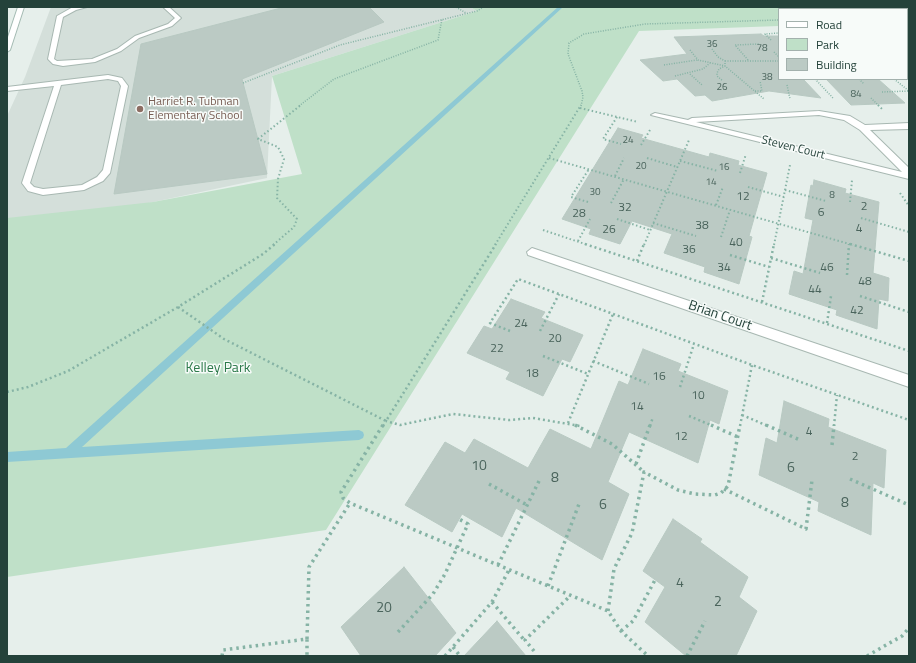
<!DOCTYPE html>
<style>
body{margin:0}
#map{position:relative;width:916px;height:663px;overflow:hidden;background:#e6efeb;font-family:"Titillium Web",sans-serif}
canvas{display:block}
.frame{position:absolute;inset:0;border:8px solid #24423a;pointer-events:none}
.legend{position:absolute;left:778px;top:8px;width:130px;height:72px;box-sizing:border-box;background:#f7fbf9;border:1px solid #a3b1ad;margin:0;padding:5px 7px;list-style:none;font-size:12px;color:#24423a}
.legend li{display:flex;align-items:center;gap:8px;height:20px}
.legend b{width:20px;border:1px solid #a3b1ad}
</style>
<div id="map">
<canvas width="916" height="663"></canvas>
<div class="frame"></div>
<ul class="legend">
<li><b style="height:5px;background:#fff"></b>Road</li>
<li><b style="height:11px;background:#bfe0c8"></b>Park</li>
<li><b style="height:11px;background:#bbcac4"></b>Building</li>
</ul>
</div>
<script>
const g = document.querySelector('canvas').getContext('2d');
g.lineJoin = 'round';
function paint(path, color) {
  g.fillStyle = color;
  g.fill(path, 'evenodd');
}
function toPath(rows) {
  const path = new Path2D();
  for (const r of rows) {
    path.moveTo(r[0], r[1]);
    for (let i = 2; i < r.length; i += 2) path.lineTo(r[i], r[i + 1]);
  }
  return path;
}
function strokePath(path, color, width, dash) {
  g.strokeStyle = color;
  g.lineWidth = width;
  g.lineCap = dash ? 'butt' : 'round';
  g.setLineDash(dash || []);
  g.stroke(path);
}
function drawText(font, color, halo, rows, align = 'center') {
  g.font = font + ' "Titillium Web",sans-serif';
  g.lineWidth = 3;
  g.setLineDash([]);
  g.textBaseline = 'middle';
  g.strokeStyle = halo;
  g.fillStyle = color;
  for (const [text, x, y, turn = 0] of rows) {
    g.save();
    g.translate(x, y);
    g.rotate((+turn || 0) * Math.PI / 180);
    g.textAlign = isNaN(turn) ? turn : align;
    if (halo) g.strokeText(text, 0, 0);
    g.fillText(text, 0, 0);
    g.restore();
  }
}
paint(toPath([
 [51,7,470,7,477,11,272,76,267,178,87,216,7,223,7,116,25,77]
]), '#d4dfda');
paint(toPath([
 [470,7,909,7,909,21,907,21,907,9,779,9,779,26,639,31,326,530,7,577,7,218,153,202,302,174,272,76,477,11]
]), '#bfe0c8');
paint(toPath([
 [558,7,563,7,82,447,359,430,363,432,364,435,363,438,359,440,7,462,7,452,66,448,558,7]
]), '#8ec9d4');
const building = toPath([
 [285,7,369,7,384,22,242,79,267,174,114,194,141,44,285,7],
 [761,34,764,36,779,36,779,79,803,79,821,98,769,91,712,101,705,95,695,96,677,79,663,81,640,60,687,54,674,37,761,34],
 [826,79,878,79,905,103,851,105,826,79],
 [618,128,643,135,641,138,709,157,710,153,739,161,738,165,767,173,749,236,752,237,739,284,704,272,705,267,664,253,672,234,632,221,620,244,589,234,591,229,562,219,618,128],
 [814,180,846,189,845,193,879,202,873,273,889,278,888,301,879,299,877,329,836,315,837,310,789,294,794,271,803,274,813,220,805,218,811,185,813,186,814,180],
 [511,299,545,312,541,318,583,335,570,362,562,359,543,396,506,379,510,372,467,353,484,326,492,329,511,299],
 [643,349,681,364,678,371,728,391,719,424,710,420,698,463,629,432,608,482,629,494,602,560,516,508,502,537,462,514,452,532,405,505,445,442,465,453,474,439,528,468,550,429,591,449,619,381,628,385,643,349],
 [784,401,829,419,828,427,886,450,884,488,873,483,871,535,818,511,819,502,759,475,766,438,777,443,784,401],
 [673,519,702,539,700,542,748,577,739,597,757,611,736,656,686,656,645,622,665,587,643,571,673,519],
 [404,567,456,633,435,656,361,656,341,627,404,567],
 [497,621,526,656,464,656,497,621]
]);
paint(building, '#bbcac4');
strokePath(building, '#b8c9c2', 1);
const lane = toPath([
 [73,7,87,7,76,10,63,17,54,59,57,61,92,59,117,49,135,36,168,24,175,18,163,7,169,7,181,18,172,26,139,38,121,51,95,62,63,66,53,64,48,59,57,16,73,7],
 [108,75,122,78,128,86,110,173,103,181,84,190,43,195,28,191,22,183,54,86,7,91,7,87,108,75],
 [108,79,118,81,121,86,103,170,97,177,82,185,43,189,34,187,30,183,61,85,108,79]
]);
const street = toPath([
 [819,111,850,116,865,125,909,123,909,129,870,130,909,168,909,179,651,115,655,113,688,120,692,118,819,111],
 [819,115,844,120,860,130,902,172,696,122,819,115],
 [532,248,909,375,909,387,528,255,527,252,532,248]
]);
const secondary = toPath([
 [18,7,24,7,10,50,7,52,7,40,18,7]
]);
strokePath(lane, '#a8b8b2', 2);
strokePath(street, '#a8b8b2', 2);
strokePath(secondary, '#a4bbb3', 2);
strokePath(toPath([
 [456,7,466,13],
 [907,12,909,11],
 [907,32,909,32],
 [907,35,909,37],
 [771,40,765,34,779,33],
 [712,49,718,57,725,61,725,66,764,99],
 [690,50,698,60,725,66,719,69,717,73,717,76,723,81],
 [774,52,779,57],
 [748,60,735,45,759,44],
 [725,61,779,61],
 [907,64,909,64],
 [664,65,697,60],
 [690,74,702,85],
 [675,76,703,69,710,63],
 [815,79,833,98],
 [859,79,864,84],
 [894,79,909,91],
 [243,83,340,45,477,11,484,7],
 [787,85,790,99],
 [755,91,762,91,760,81],
 [882,92,909,91],
 [871,98,879,106],
 [299,106,334,79,438,40,442,19],
 [581,106,583,97,582,91,568,54,569,43,584,34,645,24,779,20]
]), '#86b3a5', 1.5, [1, 1.5]);
strokePath(toPath([
 [878,105,882,109],
 [580,108,638,122],
 [617,117,603,139,621,144],
 [641,145,650,130],
 [549,158,853,245],
 [647,158,677,167],
 [680,161,718,171],
 [740,173,746,154],
 [615,176,624,158],
 [748,187,784,197],
 [785,190,826,201],
 [900,193,909,206],
 [588,202,571,197,589,169],
 [850,202,852,180],
 [611,203,624,179],
 [716,205,723,187],
 [861,218,909,232],
 [617,219,650,230],
 [653,223,696,236],
 [543,230,588,245],
 [721,237,730,210],
 [578,241,590,219],
 [273,245,294,227,297,219,277,198,278,179,284,159,278,147,258,139,301,105],
 [495,245,581,105],
 [644,245,689,140],
 [774,245,790,165]
]), '#86b3a5', 2, [1.5, 2.5]);
strokePath(toPath([
 [585,244,909,351],
 [850,244,909,261],
 [730,255,769,267],
 [771,258,820,273],
 [637,261,644,244],
 [847,275,849,244],
 [860,296,909,312],
 [762,302,774,244],
 [178,307,224,339,386,421,496,244],
 [827,323,831,296],
 [510,331,490,323,518,279,752,365,909,420],
 [540,331,559,294],
 [543,356,588,374],
 [593,361,649,384],
 [680,387,694,344],
 [7,392,28,387,68,371,178,307,263,254,275,244],
 [742,415,768,426],
 [689,416,713,426],
 [568,423,613,314],
 [383,426,386,421,400,425,453,414,509,420,533,418,580,426],
 [650,426,653,417],
 [740,426,752,365],
 [834,426,837,395]
]), '#86b3a5', 2.5, [2, 3]);
strokePath(toPath([
 [383,425,341,492,343,498,350,503,608,611,621,631,648,656],
 [575,425,612,444,644,472],
 [711,425,738,437],
 [766,425,800,440],
 [832,445,834,425],
 [636,464,650,425],
 [850,479,909,505],
 [489,484,527,505],
 [724,489,806,529,812,480],
 [498,565,539,481],
 [548,586,579,504],
 [492,602,525,641],
 [608,611,614,569,632,533,644,472,678,490,695,494,715,495,721,493,728,486,740,425],
 [621,631,633,621,655,580],
 [398,632,433,594,445,574,468,524,459,519],
 [307,639,309,567,350,503],
 [453,647,460,656],
 [534,651,525,640,570,596],
 [222,656,223,650,307,639,307,656],
 [445,656,492,602,509,570],
 [687,656,705,621],
 [867,656,902,636,909,628]
]), '#86b3a5', 3.5, [2.5, 4]);
paint(lane, '#fff');
paint(street, '#fff');
paint(secondary, '#fff');
for (const [x, y, r, color] of [
 [140,109,4,"#8d6e63"]
]) {
  const dot = new Path2D();
  dot.arc(x, y, r, 0, 2 * Math.PI);
  g.fillStyle = color;
  g.fill(dot);
  strokePath(dot, '#f7fbf9', 1.5);
}
drawText('10px', '#4a645c', null, [
 ["36",712,45],
 ["78",762,49],
 ["38",767,78],
 ["26",722,88],
 ["84",856,95],
 ["24",628,141],
 ["20",641,167],
 ["16",724,168],
 ["14",711,183],
 ["30",595,193],
 ["8",832,196]
]);
drawText('12px', '#785e54', '#f7fbf9', [
 ["Harriet R. Tubman",148,102],
 ["Elementary School",148,116]
], 'left');
drawText('12px', '#24423a', '#f7fbf9', [
 ["Steven Court",793,148,14]
]);
drawText('12px', '#4a645c', null, [
 ["12",743,197],
 ["2",864,207],
 ["32",625,208],
 ["6",821,213],
 ["28",579,214],
 ["38",702,226],
 ["4",859,229],
 ["26",609,230],
 ["40",736,243],
 ["36",689,250],
 ["34",724,268],
 ["46",827,268],
 ["48",865,282],
 ["44",815,290],
 ["42",857,311],
 ["24",521,324],
 ["20",555,339],
 ["22",497,349],
 ["18",532,374],
 ["16",659,377],
 ["10",698,396],
 ["14",637,407],
 ["4",809,432],
 ["12",681,437],
 ["2",855,457]
]);
drawText('14px', '#24423a', '#f7fbf9', [
 ["Brian Court",720,316,19]
]);
drawText('14px', '#2d7a4b', '#f7fbf9', [
 ["Kelley Park",218,369]
]);
drawText('14px', '#4a645c', null, [
 ["10",479,467],
 ["6",791,469],
 ["8",555,479],
 ["8",845,504],
 ["6",603,506],
 ["4",680,584],
 ["2",718,603],
 ["20",384,609]
]);
</script>
